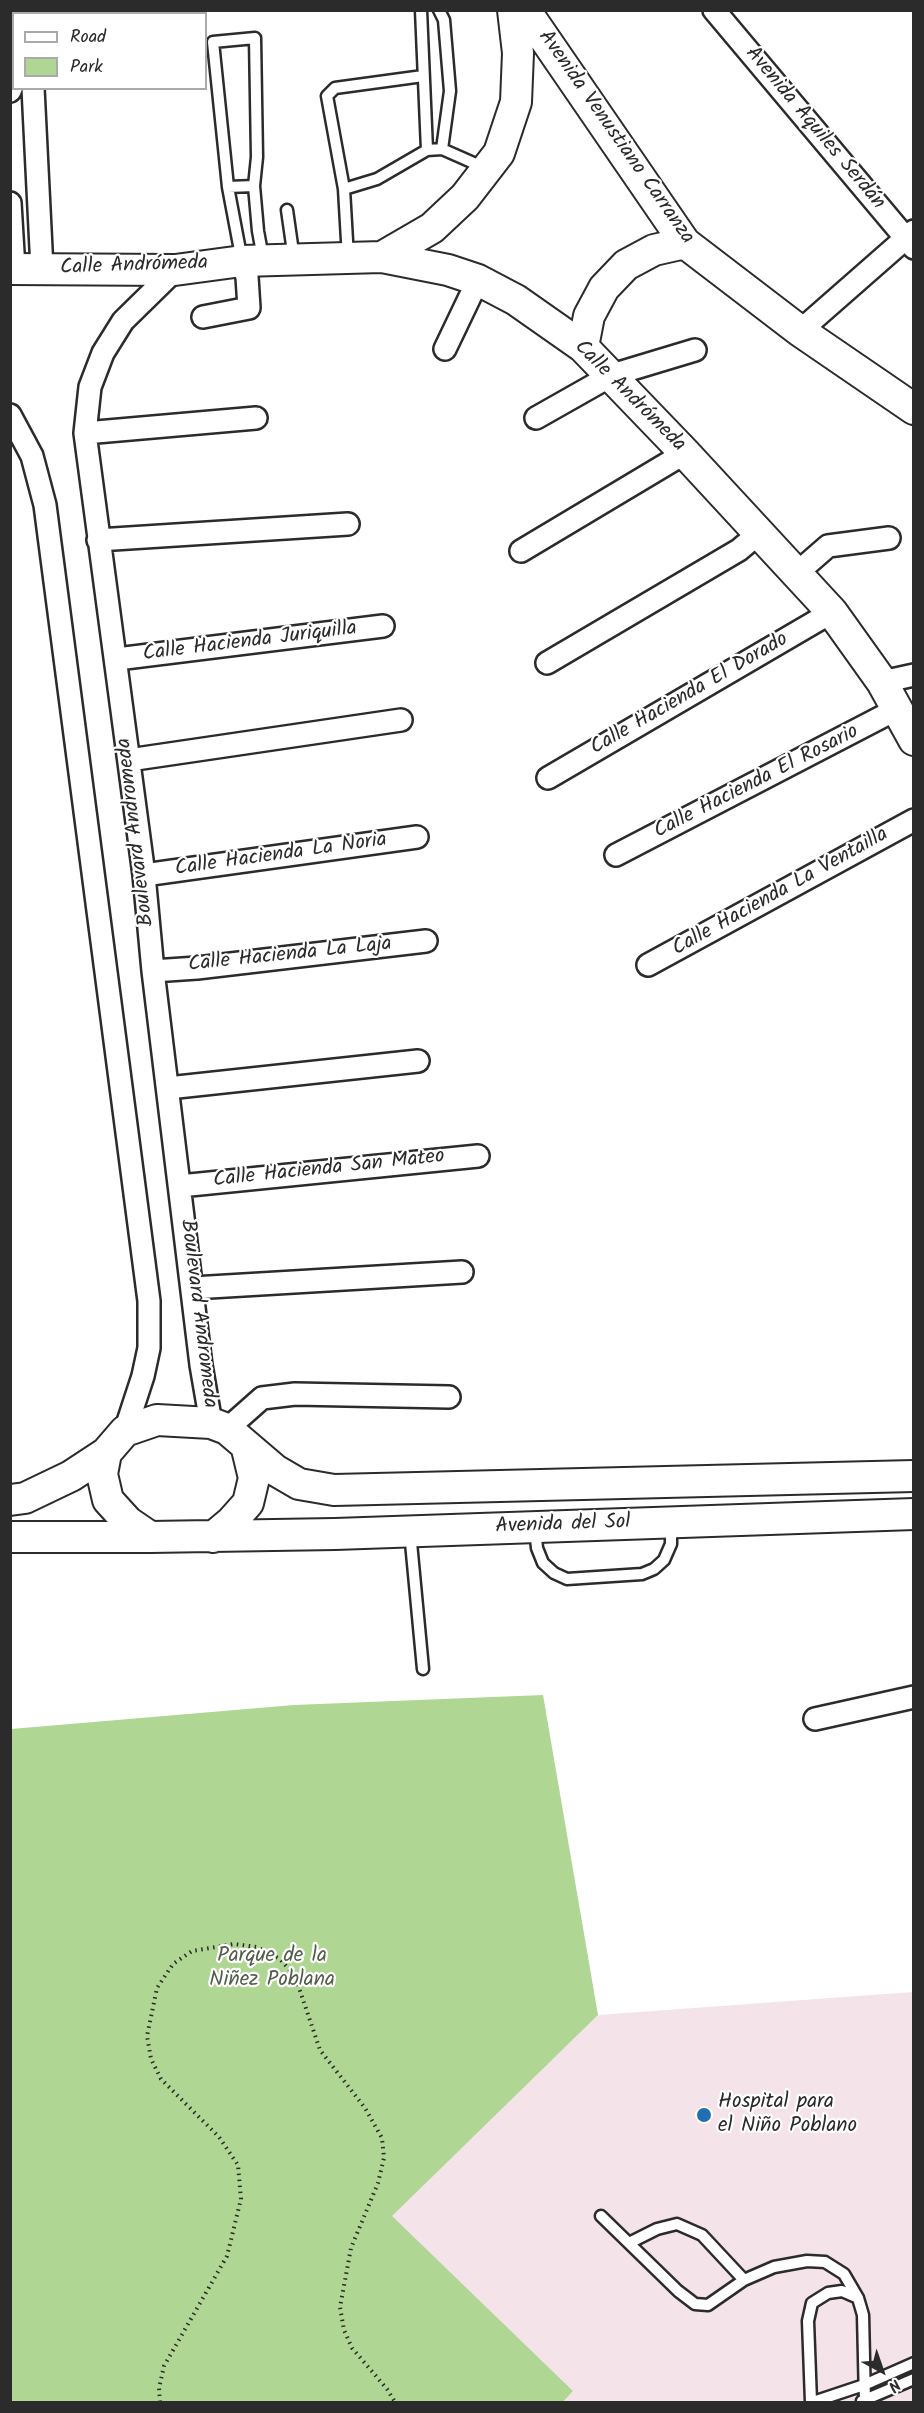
<!DOCTYPE html>
<meta charset="utf-8">
<style>
body{margin:0}
#map{position:relative;width:924px;height:2413px;overflow:hidden;background:#fff;font-family:Kalam,sans-serif}
canvas{display:block}
.frame{position:absolute;inset:0;border:12px solid #2b2b2b;pointer-events:none}
.legend{position:absolute;left:12px;top:12px;width:195px;height:78px;box-sizing:border-box;background:#fff;border:2px solid #aaa;margin:0;padding:8px 10px;list-style:none;font-size:18px;color:#2b2b2b}
.legend li{display:flex;align-items:center;gap:12px;height:30px}
.legend b{width:30px;border:2px solid #aaa}
.north{position:absolute;left:852px;top:2341px;width:60px;height:60px;-webkit-text-stroke:4px #fff;paint-order:stroke;rotate:140deg;font-size:16px;font-weight:700;line-height:24px;text-align:center;color:#2b2b2b}
.north::after{content:'';display:block;margin:auto;width:21px;height:27px;background:#2b2b2b;clip-path:polygon(50% 0,100% 100%,50% 72%,0 100%)}
</style>
<div id="map">
<canvas width="924" height="2413"></canvas>
<div class="frame"></div>
<ul class="legend">
<li><b style="height:8px;background:#fff"></b>Road</li>
<li><b style="height:16px;background:#afd692"></b>Park</li>
</ul>
<div class="north">N</div>
</div>
<script>
const g = document.querySelector('canvas').getContext('2d');
g.lineJoin = 'round';
function paint(path, color) {
  g.fillStyle = color;
  g.fill(path, 'evenodd');
}
function toPath(rows) {
  const path = new Path2D();
  for (const r of rows) {
    path.moveTo(r[0], r[1]);
    for (let i = 2; i < r.length; i += 2) path.lineTo(r[i], r[i + 1]);
  }
  return path;
}
function strokePath(path, color, width, dash) {
  g.strokeStyle = color;
  g.lineWidth = width;
  g.lineCap = dash ? 'butt' : 'round';
  g.setLineDash(dash || []);
  g.stroke(path);
}
function drawText(font, color, halo, rows, align = 'center') {
  g.font = font + ' Kalam,sans-serif';
  g.lineWidth = 4.5;
  g.setLineDash([]);
  g.textBaseline = 'middle';
  g.strokeStyle = halo;
  g.fillStyle = color;
  for (const [text, x, y, turn = 0] of rows) {
    g.save();
    g.translate(x, y);
    g.rotate((+turn || 0) * Math.PI / 180);
    g.textAlign = isNaN(turn) ? turn : align;
    if (halo) g.strokeText(text, 0, 0);
    g.fillText(text, 0, 0);
    g.restore();
  }
}
paint(toPath([
 [913,1992,913,2402,563,2402,573,2391,391,2216,598,2015]
]), '#f4e3e9');
paint(toPath([
 [543,1695,598,2015,392,2216,573,2391,563,2402,11,2402,11,1729,294,1705]
]), '#afd692');
const lane = toPath([
 [421,10,427,150],
 [442,149,485,168],
 [228,187,254,186],
 [344,189,377,179,427,150,442,149,450,91,444,20,439,10],
 [287,210,294,259],
 [348,258,344,189,327,96,335,88,423,76],
 [242,261,228,187,213,42,255,38,257,157,254,186,258,231,263,258],
 [535,1528,537,1548,543,1563,554,1573,567,1579,642,1574,654,1569,664,1560,671,1544,671,1525],
 [410,1532,423,1669],
 [601,2216,678,2291,695,2304,708,2305,744,2280,774,2267,807,2261,825,2262,844,2274,858,2298,863,2315,865,2402],
 [629,2243,657,2229,677,2224,702,2235,744,2280],
 [862,2401,914,2379],
 [811,2402,808,2321,812,2303,828,2293,842,2291,858,2298],
 [813,2402,864,2385,914,2363]
]);
const street = toPath([
 [25,10,25,14],
 [714,10,914,248],
 [33,88,42,269],
 [10,91,14,81],
 [10,203,14,269],
 [175,270,123,321,103,353,90,387,85,433,144,875,153,971,201,1365,211,1423],
 [203,317,249,308,247,277,242,261],
 [800,331,914,231],
 [445,349,478,280],
 [10,415,32,456,45,505,149,1301,149,1348,143,1376,125,1431],
 [536,418,612,375,695,350],
 [85,433,256,418],
 [98,540,348,524],
 [521,551,685,453],
 [797,573,828,546,889,538],
 [117,659,383,626],
 [547,663,739,550,758,534],
 [882,682,914,675],
 [129,760,401,720],
 [548,778,832,612],
 [616,855,897,709],
 [144,875,417,837],
 [648,965,914,820],
 [153,971,197,968,426,941],
 [168,1088,418,1061],
 [180,1186,478,1156],
 [193,1288,462,1272],
 [227,1429,262,1398,295,1394,449,1397],
 [815,1719,914,1697]
]);
const secondary = toPath([
 [525,10,685,243,800,331,914,409],
 [382,257,432,228,465,197,499,153,516,102,518,53,513,10],
 [10,269,175,270,242,261,382,257,448,270,478,280,516,300,583,347,685,453,832,612,882,682,914,740],
 [583,347,589,316,604,288,626,265,654,250,685,243],
 [10,1500,25,1498,71,1476,106,1453],
 [10,1537,150,1537,335,1534,914,1514],
 [150,1537,128,1522,108,1500,102,1474,106,1453,125,1431,157,1420,211,1423,227,1429,275,1470,299,1484,334,1490,914,1476],
 [213,1537,231,1522,248,1503,254,1478,247,1449]
]);
strokePath(lane, '#2b2b2b', 15);
strokePath(street, '#2b2b2b', 26);
strokePath(secondary, '#2b2b2b', 34);
strokePath(toPath([
 [160,2402,159,2388,164,2366,227,2256,241,2199,238,2165,219,2137,161,2079,151,2059,147,2036,157,1988,173,1964,192,1951,234,1944,257,1947,280,1959,295,1976,320,2050,365,2108,382,2138,384,2158,378,2183,351,2248,340,2307,344,2330,352,2348,387,2389,395,2402]
]), '#2b2b2b', 4, [1.5, 4.5]);
strokePath(lane, '#fff', 10);
strokePath(street, '#fff', 21);
strokePath(secondary, '#fff', 30);
for (const [x, y, r, color] of [
 [704,2115,8,"#1f6fb2"]
]) {
  const dot = new Path2D();
  dot.arc(x, y, r, 0, 2 * Math.PI);
  g.fillStyle = color;
  g.fill(dot);
  strokePath(dot, '#fff', 2);
}
drawText('21px', '#2b2b2b', '#fff', [
 ["Avenida Aquiles Serdán",814,129,50],
 ["Avenida Venustiano Carranza",615,138,55],
 ["Calle Andrómeda",134,267,-2],
 ["Calle Andrómeda",629,397,45],
 ["Calle Hacienda Juriquilla",250,643,-7],
 ["Calle Hacienda El Dorado",690,695,-30],
 ["Calle Hacienda El Rosario",757,783,-27],
 ["Boulevard Andromeda",137,832,-97],
 ["Calle Hacienda La Noria",281,856,-8],
 ["Calle Hacienda La Ventailla",781,893,-29],
 ["Calle Hacienda La Laja",290,956,-6],
 ["Calle Hacienda San Mateo",329,1170,-6],
 ["Boulevard Andromeda",197,1314,83],
 ["Avenida del Sol",563,1526,-2]
]);
drawText('21px', '#535e4a', '#fff', [
 ["Parque de la",272,1957],
 ["Niñez Poblana",272,1981]
]);
drawText('21px', '#2b2b2b', '#fff', [
 ["Hospital para",718,2103],
 ["el Niño Poblano",718,2127]
], 'left');
</script>
